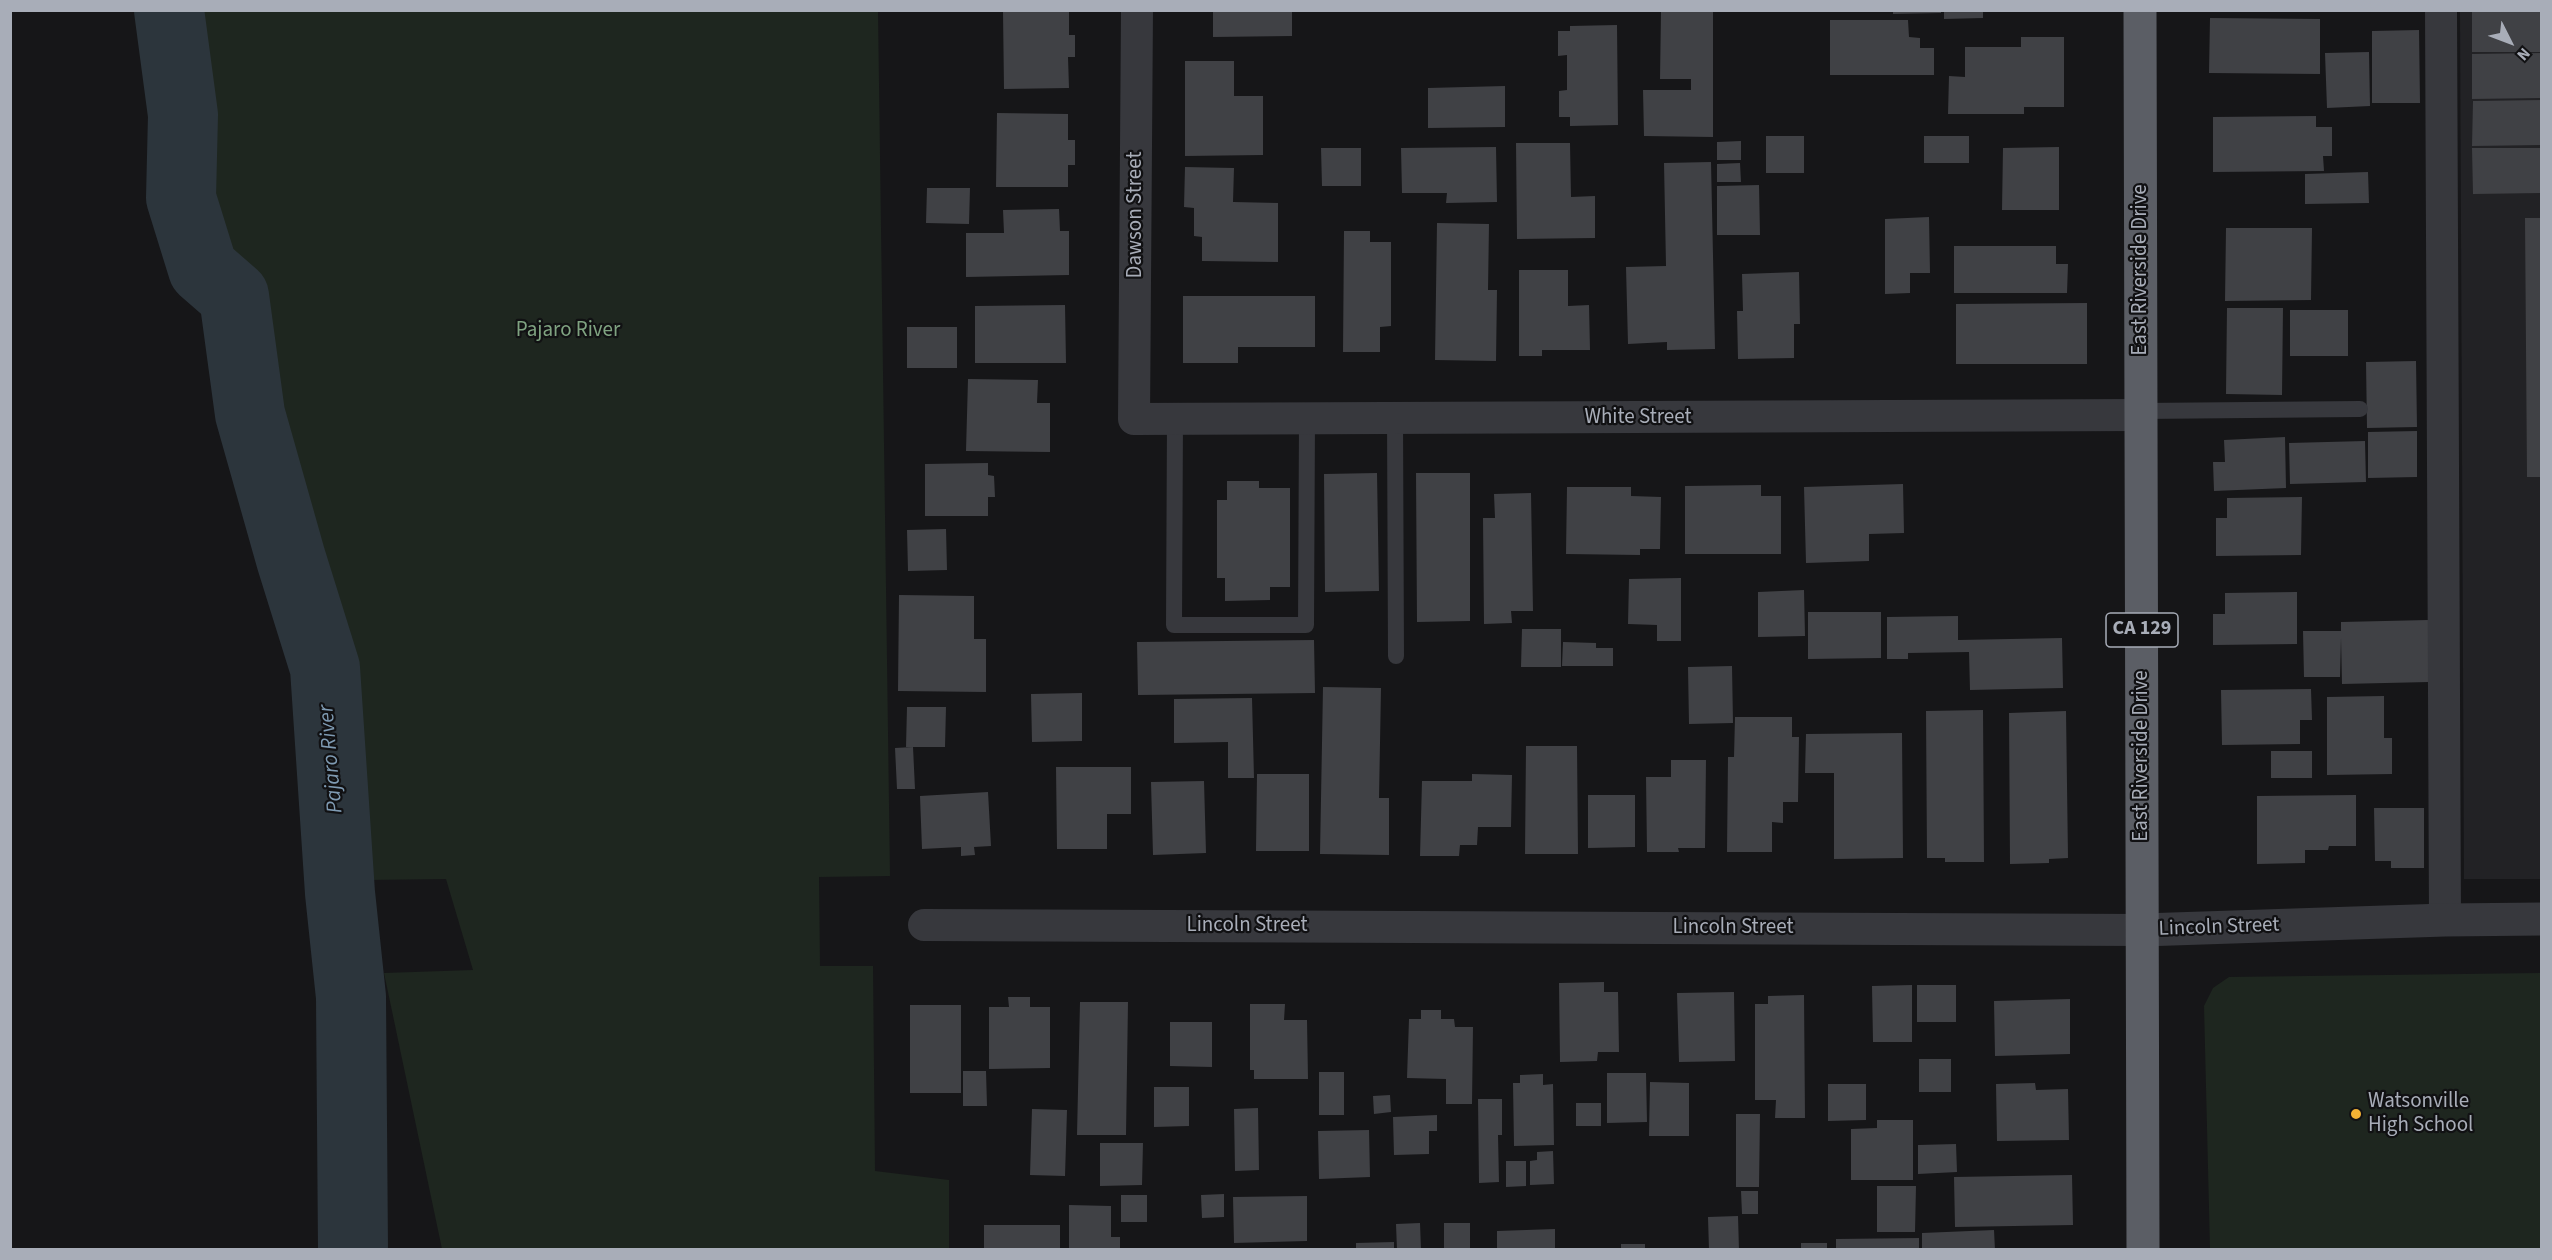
<!DOCTYPE html>
<style>
body{margin:0}
#map{position:relative;width:2552px;height:1260px;overflow:hidden;background:#161618;font-family:"Source Sans 3",sans-serif}
canvas{display:block}
.frame{position:absolute;inset:0;border:12px solid #a8adb8;pointer-events:none}
.north{position:absolute;left:2480px;top:12px;width:60px;height:60px;-webkit-text-stroke:4px #111113;paint-order:stroke;rotate:132deg;font-size:16px;font-weight:700;line-height:24px;text-align:center;color:#a8adb8}
.north::after{content:'';display:block;margin:auto;width:21px;height:27px;background:#a8adb8;clip-path:polygon(50% 0,100% 100%,50% 72%,0 100%)}
</style>
<div id="map">
<canvas width="2552" height="1260"></canvas>
<div class="frame"></div>
<div class="north">N</div>
</div>
<script>
const g = document.querySelector('canvas').getContext('2d');
g.lineJoin = 'round';
function paint(path, color) {
  g.fillStyle = color;
  g.fill(path, 'evenodd');
}
function toPath(rows) {
  const path = new Path2D();
  for (const r of rows) {
    path.moveTo(r[0], r[1]);
    for (let i = 2; i < r.length; i += 2) path.lineTo(r[i], r[i + 1]);
  }
  return path;
}
function strokePath(path, color, width, dash) {
  g.strokeStyle = color;
  g.lineWidth = width;
  g.lineCap = dash ? 'butt' : 'round';
  g.setLineDash(dash || []);
  g.stroke(path);
}
function drawText(font, color, halo, rows, align = 'center') {
  g.font = font + ' "Source Sans 3",sans-serif';
  g.lineWidth = 4.5;
  g.setLineDash([]);
  g.textBaseline = 'middle';
  g.strokeStyle = halo;
  g.fillStyle = color;
  for (const [text, x, y, turn = 0] of rows) {
    g.save();
    g.translate(x, y);
    g.rotate((+turn || 0) * Math.PI / 180);
    g.textAlign = isNaN(turn) ? turn : align;
    if (halo) g.strokeText(text, 0, 0);
    g.fillText(text, 0, 0);
    g.restore();
  }
}
paint(toPath([
 [2460,11,2541,11,2541,879,2464,879]
]), '#222225');
paint(toPath([
 [176,11,878,11,890,876,819,877,820,966,873,966,875,1171,949,1180,949,1249,442,1249,384,973,473,970,446,879,365,880],
 [2541,973,2541,1249,2210,1249,2204,1006,2213,988,2229,977]
]), '#1e261f');
strokePath(toPath([
 [169,10,183,115,181,198,203,269,234,296,250,414,291,559,325,668,340,893,351,997,353,1250]
]), '#2c353c', 70);
paint(toPath([
 [1213,10,1292,10,1292,36,1213,37],
 [1893,10,1941,10,1941,13,1893,14],
 [1944,10,1983,10,1983,18,1944,19],
 [2472,10,2542,10,2542,52,2472,52],
 [1661,11,1713,11,1713,137,1644,136,1643,90,1691,90,1691,79,1660,79],
 [1003,12,1069,12,1069,35,1075,35,1075,57,1068,57,1069,88,1004,89],
 [2210,18,2320,19,2320,74,2209,73],
 [1830,20,1908,20,1909,37,1920,38,1920,48,1934,48,1934,75,1830,75],
 [1617,25,1618,125,1570,126,1570,117,1559,117,1559,91,1567,90,1567,55,1558,56,1558,31,1570,31,1570,26],
 [2419,30,2420,103,2372,103,2372,31],
 [2021,37,2064,37,2064,107,2024,107,2024,114,1948,114,1949,76,1965,77,1965,47,2021,47],
 [2369,52,2370,106,2327,108,2325,53],
 [2542,53,2542,98,2472,99,2472,54],
 [1185,61,1234,61,1234,96,1263,96,1263,155,1185,156],
 [1505,86,1505,127,1428,128,1428,88],
 [2542,100,2542,145,2472,146,2473,101],
 [997,113,1068,114,1068,140,1075,140,1075,165,1068,165,1068,187,996,187],
 [2316,116,2316,127,2332,127,2332,156,2323,156,2324,171,2213,172,2213,117],
 [1766,136,1804,136,1804,173,1766,173],
 [1924,136,1969,136,1969,163,1924,163],
 [1741,141,1741,160,1717,160,1717,142],
 [1516,143,1570,143,1571,197,1595,196,1595,238,1517,239],
 [1496,147,1497,202,1446,203,1447,193,1402,193,1401,148],
 [2059,147,2059,210,2002,210,2003,148],
 [1321,148,1361,148,1361,186,1322,186],
 [2472,148,2542,148,2542,193,2473,194],
 [1711,162,1715,349,1667,350,1667,342,1628,344,1626,267,1666,266,1664,163],
 [1740,163,1741,182,1717,182,1717,164],
 [1185,167,1234,168,1233,202,1278,203,1278,262,1202,261,1202,237,1194,236,1194,208,1184,207],
 [2368,172,2369,203,2305,204,2305,174],
 [1759,185,1760,235,1717,235,1717,186],
 [927,188,970,188,969,224,926,223],
 [1059,209,1060,231,1069,231,1069,275,966,277,966,233,1004,233,1003,210],
 [1929,217,1930,273,1910,273,1910,293,1885,294,1885,219],
 [2525,218,2542,218,2542,477,2527,477],
 [1437,223,1489,224,1488,290,1497,290,1496,361,1435,360],
 [2226,228,2312,228,2311,300,2225,301],
 [1344,231,1370,231,1370,242,1391,242,1391,326,1380,327,1380,352,1343,352],
 [1954,246,2056,246,2056,264,2068,264,2067,293,1954,293],
 [1519,270,1568,270,1568,306,1589,305,1590,350,1542,350,1542,356,1519,356],
 [1799,272,1800,324,1794,324,1794,358,1738,359,1737,311,1743,311,1742,274],
 [1183,296,1315,296,1315,347,1238,347,1238,363,1183,363],
 [2087,303,2087,364,1956,364,1956,304],
 [1065,305,1066,363,975,363,975,306],
 [2227,308,2283,308,2282,395,2226,394],
 [2290,310,2348,310,2348,356,2290,356],
 [907,327,957,327,957,368,907,368],
 [2416,361,2417,427,2367,428,2366,362],
 [968,379,1038,380,1037,403,1050,403,1050,452,966,451],
 [2417,431,2417,477,2368,478,2368,432],
 [2285,437,2286,488,2214,491,2213,462,2225,462,2224,440],
 [2365,441,2366,482,2290,484,2289,443],
 [988,463,988,475,994,476,995,497,988,497,988,516,925,516,925,464],
 [1377,473,1379,591,1325,592,1324,474],
 [1416,473,1470,473,1470,621,1417,622],
 [1227,481,1259,481,1259,488,1290,488,1290,587,1270,587,1270,600,1225,601,1225,578,1217,578,1217,500,1227,500],
 [1903,484,1904,533,1869,534,1869,561,1806,563,1804,487],
 [1761,485,1761,496,1781,496,1781,554,1685,554,1685,486],
 [1567,487,1631,487,1631,496,1661,497,1660,549,1640,549,1640,555,1566,554],
 [1531,493,1533,611,1511,611,1512,623,1484,624,1483,518,1495,518,1494,494],
 [2302,497,2301,555,2216,556,2216,518,2227,518,2227,498],
 [946,529,947,570,908,571,907,530],
 [1681,578,1681,641,1657,641,1657,625,1628,624,1629,579],
 [1804,590,1805,636,1758,637,1758,592],
 [2297,592,2297,644,2213,645,2213,614,2225,614,2225,593],
 [899,595,974,596,974,639,986,639,986,692,898,691],
 [1808,612,1881,612,1881,658,1808,659],
 [1958,616,1958,640,2062,638,2063,688,1970,690,1969,652,1908,653,1908,659,1887,659,1887,617],
 [2428,620,2429,682,2342,684,2341,638,2340,677,2304,677,2303,631,2341,631,2341,622],
 [1522,629,1561,629,1561,667,1521,667],
 [1314,640,1315,693,1138,695,1137,642],
 [1563,642,1596,643,1596,648,1613,648,1613,666,1562,666],
 [1732,666,1733,723,1689,724,1688,667],
 [1323,687,1381,688,1379,798,1389,798,1389,855,1320,854],
 [2311,689,2312,720,2300,720,2300,744,2222,745,2221,690],
 [1082,693,1082,741,1032,742,1031,694],
 [2384,696,2384,738,2392,738,2392,774,2327,775,2327,697],
 [1252,698,1254,778,1228,778,1228,742,1174,743,1174,699],
 [907,707,946,707,945,747,906,747],
 [1983,710,1984,862,1945,862,1945,858,1927,858,1926,711],
 [2066,711,2068,858,2049,859,2049,863,2010,864,2009,713],
 [1735,717,1792,717,1792,737,1799,737,1798,802,1783,802,1783,823,1772,822,1772,852,1727,852,1728,757,1734,757],
 [1902,733,1903,858,1834,859,1834,773,1805,773,1806,734],
 [1526,746,1577,746,1578,854,1525,854],
 [913,747,915,789,897,789,895,748],
 [2271,751,2312,751,2312,778,2271,778],
 [1671,760,1706,760,1705,848,1678,848,1679,852,1647,852,1646,777,1671,777],
 [1056,767,1131,767,1131,814,1107,814,1107,849,1057,849],
 [1257,774,1309,774,1309,851,1256,851],
 [1472,774,1512,775,1511,827,1478,827,1477,845,1460,845,1459,856,1420,856,1422,781,1472,781],
 [1204,781,1206,853,1153,855,1151,782],
 [988,792,991,846,974,847,975,855,961,856,961,847,922,849,920,796],
 [1588,795,1635,795,1635,847,1588,848],
 [2356,795,2356,846,2329,846,2328,850,2305,850,2305,863,2257,864,2257,796],
 [2374,808,2424,808,2424,868,2391,868,2391,861,2375,861],
 [1604,982,1604,992,1618,992,1619,1052,1598,1052,1597,1061,1560,1062,1559,983],
 [1912,985,1912,1042,1873,1042,1872,986],
 [1917,985,1956,985,1956,1022,1917,1022],
 [1734,992,1735,1061,1679,1062,1677,993],
 [1804,995,1805,1118,1775,1118,1776,1100,1755,1100,1755,1004,1768,1004,1768,996],
 [1008,997,1030,997,1030,1007,1050,1007,1050,1068,989,1069,989,1007,1009,1007],
 [2070,999,2070,1054,1995,1056,1994,1001],
 [1080,1002,1128,1002,1126,1135,1077,1135],
 [1250,1004,1285,1004,1284,1020,1307,1020,1308,1079,1254,1079,1254,1070,1250,1070],
 [910,1005,961,1005,961,1093,910,1093],
 [1421,1010,1441,1010,1441,1019,1454,1019,1455,1027,1473,1027,1472,1104,1446,1104,1446,1079,1407,1078,1409,1019,1421,1019],
 [1170,1022,1212,1022,1212,1067,1170,1066],
 [1919,1059,1951,1059,1951,1092,1919,1092],
 [963,1071,986,1071,987,1106,963,1106],
 [1319,1072,1344,1072,1344,1115,1319,1115],
 [1607,1073,1646,1073,1647,1122,1607,1123],
 [1543,1074,1543,1085,1553,1084,1554,1145,1514,1146,1513,1083,1520,1083,1520,1075],
 [1650,1082,1689,1083,1689,1136,1649,1136],
 [2035,1083,2036,1090,2068,1089,2069,1140,1997,1141,1996,1084],
 [1828,1084,1866,1084,1866,1120,1828,1121],
 [1154,1087,1189,1087,1189,1126,1154,1127],
 [1390,1095,1391,1112,1374,1114,1373,1096],
 [1478,1099,1502,1099,1502,1135,1498,1135,1499,1182,1479,1183],
 [1576,1103,1601,1103,1601,1126,1576,1126],
 [1258,1108,1259,1170,1235,1171,1234,1109],
 [1032,1109,1067,1110,1065,1176,1030,1175],
 [1736,1114,1760,1114,1759,1187,1736,1187],
 [1437,1115,1437,1131,1429,1131,1429,1154,1394,1155,1393,1117],
 [1877,1120,1913,1120,1913,1180,1851,1180,1851,1129,1877,1128],
 [1369,1130,1370,1177,1319,1179,1318,1131],
 [1100,1143,1143,1143,1142,1185,1100,1186],
 [1956,1144,1957,1172,1918,1174,1918,1145],
 [1553,1151,1554,1184,1530,1185,1530,1161,1537,1160,1537,1152],
 [1506,1161,1526,1161,1526,1186,1506,1187],
 [2072,1175,2073,1225,1955,1227,1954,1177],
 [1877,1186,1916,1186,1915,1232,1877,1232],
 [1741,1191,1758,1191,1758,1214,1742,1214],
 [1224,1194,1224,1217,1202,1218,1201,1195],
 [1121,1195,1147,1195,1147,1222,1121,1222],
 [1307,1196,1307,1241,1234,1243,1233,1197],
 [1069,1205,1111,1206,1111,1237,1120,1237,1120,1250,1069,1250],
 [1738,1216,1739,1250,1709,1250,1708,1217],
 [1420,1223,1421,1250,1397,1250,1396,1224],
 [1444,1223,1470,1223,1470,1250,1444,1250],
 [984,1225,1060,1225,1060,1250,984,1250],
 [1555,1229,1555,1250,1497,1250,1497,1231],
 [1994,1230,1995,1250,1922,1250,1922,1233],
 [1919,1238,1919,1250,1836,1250,1836,1239],
 [1394,1242,1394,1250,1356,1250,1356,1243],
 [1801,1243,1827,1243,1827,1250,1801,1250],
 [1621,1244,1645,1244,1645,1250,1621,1250]
]), '#404145');
strokePath(toPath([
 [2141,411,2360,409],
 [1395,418,1396,656],
 [1175,419,1174,625,1306,625,1307,419]
]), '#37383d', 16);
strokePath(toPath([
 [1137,10,1134,419,2141,415],
 [2441,10,2445,920],
 [924,925,2142,930]
]), '#37383d', 32);
strokePath(toPath([
 [2142,930,2445,920,2542,919]
]), '#37383d', 33);
strokePath(toPath([
 [2140,10,2143,1250]
]), '#5b5e65', 33);
for (const [x, y, r, color] of [
 [2356,1114,6,"#f2b134"]
]) {
  const dot = new Path2D();
  dot.arc(x, y, r, 0, 2 * Math.PI);
  g.fillStyle = color;
  g.fill(dot);
  strokePath(dot, '#111113', 2);
}
for (const [x, y, w] of [
 [2142,630,72]
]) {
  const box = new Path2D();
  box.roundRect(x - w / 2, y - 17, w, 34, 4.5);
  g.fillStyle = '#111113';
  g.fill(box);
  strokePath(box, '#a8adb8', 1.5);
}
drawText('bold 20px', '#a8adb8', null, [
 ["CA 129",2142,630]
]);
drawText('21px', '#a8adb8', '#111113', [
 ["Dawson Street",1136,215,-90],
 ["East Riverside Drive",2141,270,-90],
 ["White Street",1638,418],
 ["East Riverside Drive",2142,756,-90],
 ["Lincoln Street",1247,926],
 ["Lincoln Street",1733,928],
 ["Lincoln Street",2219,928,-2]
]);
drawText('21px', '#7fa381', '#111113', [
 ["Pajaro River",568,331]
]);
drawText('21px', '#a8adb8', '#111113', [
 ["Watsonville",2368,1102],
 ["High School",2368,1126]
], 'left');
drawText('italic 22px', '#7f9bb3', '#111113', [
 ["Pajaro River",332,759,-95]
]);
</script>
